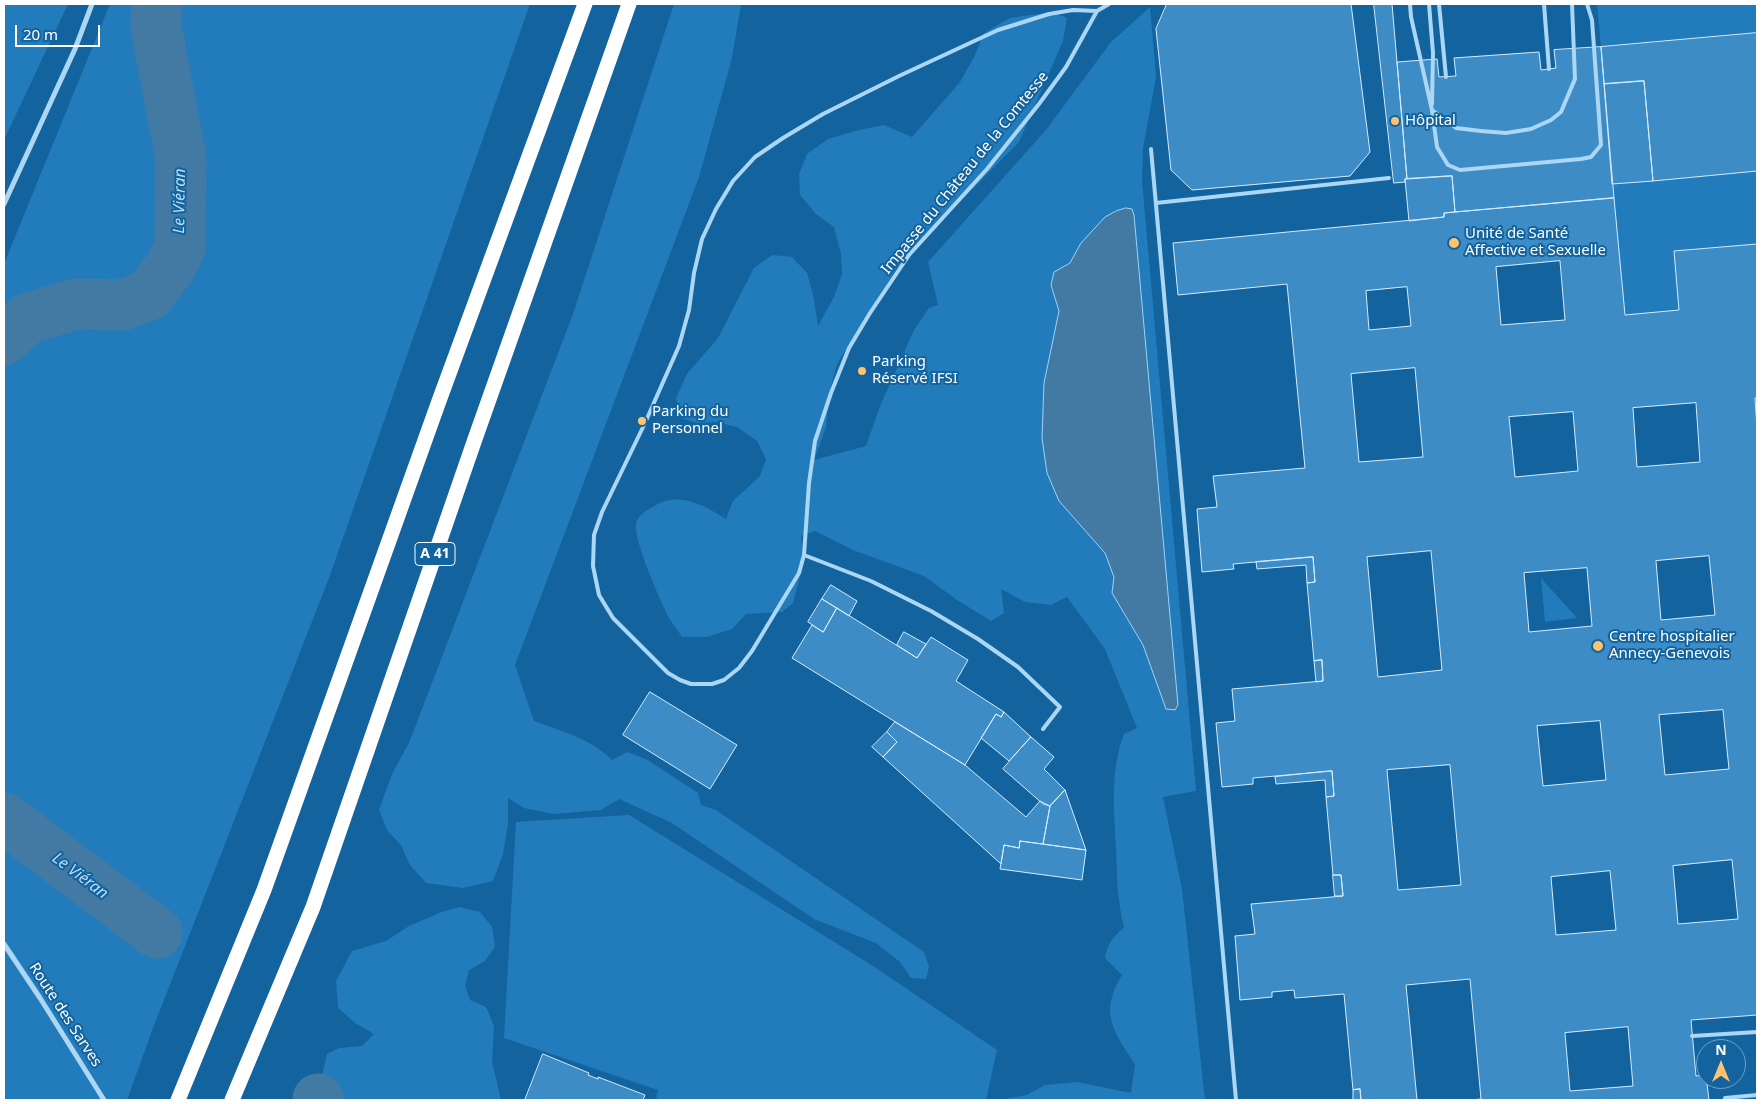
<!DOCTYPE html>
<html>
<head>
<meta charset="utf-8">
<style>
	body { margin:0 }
	#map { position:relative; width:1761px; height:1104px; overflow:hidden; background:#13639e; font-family:"Noto Sans",sans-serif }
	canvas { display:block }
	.frame { position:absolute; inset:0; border:5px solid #fff; pointer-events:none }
	.north { position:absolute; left:1696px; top:1039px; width:50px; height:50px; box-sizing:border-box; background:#13639e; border:1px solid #71a1c5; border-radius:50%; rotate:0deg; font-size:14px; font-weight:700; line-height:20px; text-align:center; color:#fff }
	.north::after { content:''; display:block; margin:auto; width:18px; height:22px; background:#ffc26e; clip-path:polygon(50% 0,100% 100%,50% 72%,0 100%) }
	.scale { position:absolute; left:15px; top:25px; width:85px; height:22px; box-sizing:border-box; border:2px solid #fff; border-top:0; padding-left:6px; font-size:15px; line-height:18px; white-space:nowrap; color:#fff; -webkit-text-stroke:4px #13639e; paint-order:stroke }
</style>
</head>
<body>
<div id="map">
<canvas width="1761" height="1104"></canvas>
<div class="frame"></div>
<div class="north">N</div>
<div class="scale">20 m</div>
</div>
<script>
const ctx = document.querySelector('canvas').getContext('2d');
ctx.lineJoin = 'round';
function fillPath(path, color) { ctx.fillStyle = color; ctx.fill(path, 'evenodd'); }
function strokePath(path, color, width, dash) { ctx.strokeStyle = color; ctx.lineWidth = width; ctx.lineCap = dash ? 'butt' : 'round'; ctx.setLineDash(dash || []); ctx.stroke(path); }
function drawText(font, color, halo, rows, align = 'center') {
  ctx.font = font + ' "Noto Sans",sans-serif'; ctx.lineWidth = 4; ctx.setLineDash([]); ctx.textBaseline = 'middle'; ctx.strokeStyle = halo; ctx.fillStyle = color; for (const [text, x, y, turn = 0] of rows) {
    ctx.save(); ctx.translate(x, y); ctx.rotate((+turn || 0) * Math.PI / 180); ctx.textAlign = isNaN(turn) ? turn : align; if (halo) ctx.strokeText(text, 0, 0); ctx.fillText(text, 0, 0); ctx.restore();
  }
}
fillPath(new Path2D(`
	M 4,4 L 68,4 L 4,140 Z
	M 110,4 L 530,4 L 329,578 L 153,1028 L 127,1100 L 4,1100 L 4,264 Z
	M 674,4 L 741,4 L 732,58 L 699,177 L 515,665 L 534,721 C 561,731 592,739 612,760 L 627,752 L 646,759 L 698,793 L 701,805 L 716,810 L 924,952 L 929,967 L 926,979 L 911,978 L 900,962 L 876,943 L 814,919 L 672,823 L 619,799 L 601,810 L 554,814 L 524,808 L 508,798 L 508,824 L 503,854 L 493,881 L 463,888 L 426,883 L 410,865 L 401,845 L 387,830 L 379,810 L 392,774 L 409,743 L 573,314 Z
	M 1597,4 L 1757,4 L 1757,33 L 1601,47 Z
	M 1150,7 L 1156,77 L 1143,148 L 1142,181 L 1196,791 L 1163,797 L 1182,889 L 1205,1100 L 1005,1100 L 1009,1098 L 1027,1095 L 1045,1085 L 1077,1082 L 1131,1093 L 1135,1064 C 1122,1044 1104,1022 1112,997 C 1114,989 1118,982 1122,975 L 1105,958 C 1107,943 1114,937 1124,927 C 1117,901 1117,875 1116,847 C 1114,809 1110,771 1124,734 L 1137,728 L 1105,649 L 1067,597 L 1051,605 L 1025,602 L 1001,589 L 1004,613 L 991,621 L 957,600 L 924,576 L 853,550 L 815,531 L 801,536 L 804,561 L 793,603 L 782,612 L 746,614 L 732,629 L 707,637 L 682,637 C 678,631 673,624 669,618 C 660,600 634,542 636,524 C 638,513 650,509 658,504 C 681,492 707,507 726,519 L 733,501 L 760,476 L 766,459 L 757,441 L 737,427 L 716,422 L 697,423 L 681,418 L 676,398 L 687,374 L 718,338 L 754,268 L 772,255 L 792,257 L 807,273 L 813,294 L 818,326 L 834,297 L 842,274 L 841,254 L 834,227 L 816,214 L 800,195 L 799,174 L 807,154 L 828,139 L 859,130 L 884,125 L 912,137 L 960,82 L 974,57 L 984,33 L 1010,18 L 1052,12 L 1067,18 L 1063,41 L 1019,142 L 933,229 L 897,268 L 837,364 L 829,394 L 826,427 L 814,460 L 866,446 L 880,406 L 914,330 L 929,308 L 938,305 L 928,262 L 1046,130 L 1111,42 Z
	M 1757,171 L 1757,244 L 1675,251 L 1679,310 L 1625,315 L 1612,184 Z
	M 1541,578 L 1577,618 L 1545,622 Z
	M 629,815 L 873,966 L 997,1050 L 986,1100 L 656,1100 L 658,1090 L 504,1038 L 516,822 Z
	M 459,907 L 480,912 L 492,927 L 495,947 L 485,961 L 469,970 L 465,986 L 470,1000 L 486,1007 L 494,1026 L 492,1062 L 501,1100 L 311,1100 L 319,1088 L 327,1054 L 339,1048 L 362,1046 L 374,1034 L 355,1023 L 338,1008 L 336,981 L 352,951 L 386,941 L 409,926 L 439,913 Z`), '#227cbb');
const water = new Path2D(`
	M 1126,208 L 1132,209 L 1134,215 L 1178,705 L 1175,710 L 1166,709 L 1143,645 L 1112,593 L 1114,577 L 1105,553 L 1059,501 L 1047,473 L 1042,438 L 1044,383 L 1059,311 L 1051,285 L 1054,272 L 1070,263 L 1081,243 L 1105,217 L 1116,211 Z`);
fillPath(water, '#437aa4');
strokePath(water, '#9dd3f7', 1);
strokePath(new Path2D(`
	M 4,340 L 28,318 L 76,304 L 123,305 L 149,295 L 171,266 L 180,247 L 181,158 L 156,27 L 157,4
	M 4,818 L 157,933
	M 318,1099 L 319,1100`), '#437aa4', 51);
const building = new Path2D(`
	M 1167,4 L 1351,4 L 1370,152 L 1350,176 L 1192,190 L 1171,170 L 1156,29 Z
	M 1374,4 L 1392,4 L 1407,179 L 1405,179 L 1405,182 L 1394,183 Z
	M 1757,33 L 1757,171 L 1653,181 L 1644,81 L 1604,84 L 1601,47 Z
	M 1601,47 L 1614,198 L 1455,212 L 1452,176 L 1407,179 L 1397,62 L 1437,59 L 1439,77 L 1456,76 L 1454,58 L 1539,52 L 1541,70 L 1549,69 L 1556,68 L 1554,50 Z
	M 1644,81 L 1653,181 L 1612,184 L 1604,84 Z
	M 1452,176 L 1455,212 L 1444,213 L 1444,217 L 1409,221 L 1405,179 Z
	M 1614,198 L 1625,315 L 1679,310 L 1674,251 L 1757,244 L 1757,398 L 1755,398 L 1757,428 L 1757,1015 L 1691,1020 L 1696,1076 L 1706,1075 L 1709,1100 L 1471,1100 L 1481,1099 L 1470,979 L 1406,985 L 1417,1100 L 1361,1100 L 1360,1089 L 1353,1090 L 1344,994 L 1295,998 L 1294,990 L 1272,992 L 1272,997 L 1240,1000 L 1235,936 L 1255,934 L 1251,904 L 1343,896 L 1341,875 L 1333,875 L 1326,797 L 1334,796 L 1332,771 L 1253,778 L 1253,784 L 1222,787 L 1216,723 L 1235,721 L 1232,689 L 1323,681 L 1322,660 L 1314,661 L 1307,583 L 1315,582 L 1313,557 L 1233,564 L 1234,569 L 1202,572 L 1197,509 L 1217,507 L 1213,476 L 1305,468 L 1287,284 L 1178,295 L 1173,243 L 1444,217 L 1444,213 L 1455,212 ZM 1560,261 L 1565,320 L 1501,325 L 1496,267 ZM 1407,287 L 1411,326 L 1369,330 L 1366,291 ZM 1415,368 L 1423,457 L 1359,462 L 1351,374 ZM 1696,403 L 1700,462 L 1637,467 L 1633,408 ZM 1573,412 L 1578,471 L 1515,477 L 1509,417 ZM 1431,551 L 1442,670 L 1378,677 L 1367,557 ZM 1709,556 L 1715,615 L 1661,620 L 1656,561 ZM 1587,568 L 1592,626 L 1529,632 L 1524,573 ZM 1723,710 L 1729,769 L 1665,775 L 1659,715 ZM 1600,721 L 1606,780 L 1543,786 L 1537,726 ZM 1450,765 L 1461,885 L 1398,890 L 1387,770 ZM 1732,860 L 1738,919 L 1678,924 L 1673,866 ZM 1610,871 L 1616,930 L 1556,935 L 1551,877 ZM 1628,1027 L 1633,1086 L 1570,1091 L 1565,1033 Z
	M 1313,557 L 1315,582 L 1307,583 L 1306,565 L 1257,569 L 1256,562 Z
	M 831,585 L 857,601 L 849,616 L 822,599 Z
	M 822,599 L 837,608 L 823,632 L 808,622 Z
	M 837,608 L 917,658 L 931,637 L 968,660 L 956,681 L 1004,712 L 1001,717 L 996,714 L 965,765 L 792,658 L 812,625 L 823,632 Z
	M 904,632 L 926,644 L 917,658 L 897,645 Z
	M 1322,660 L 1323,681 L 1316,682 L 1314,661 Z
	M 650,692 L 737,745 L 710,789 L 623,735 Z
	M 1004,712 L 1031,737 L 1009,761 L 981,738 L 996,714 L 1001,717 Z
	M 895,722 L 965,765 L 1026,817 L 1040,801 L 1050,806 L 1043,844 L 1020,841 L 1019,848 L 1004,845 L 1001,864 L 883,757 L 897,742 L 887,732 Z
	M 887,732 L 897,742 L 883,757 L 872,747 Z
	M 1031,737 L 1054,757 L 1044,769 L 1065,790 L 1050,806 L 1043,804 L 1003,769 Z
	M 1332,771 L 1334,796 L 1326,797 L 1325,780 L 1276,784 L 1275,777 Z
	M 1065,790 L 1086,850 L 1043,844 L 1050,806 Z
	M 1020,841 L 1086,850 L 1082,880 L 1000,869 L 1004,845 L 1019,848 Z
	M 1333,875 L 1341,875 L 1343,896 L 1335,896 Z
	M 543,1054 L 589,1073 L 588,1075 L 598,1079 L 598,1077 L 645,1095 L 643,1100 L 525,1100 Z
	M 1360,1089 L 1361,1100 L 1353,1100 L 1353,1090 Z`);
fillPath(building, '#3d8cc5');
strokePath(building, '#d3ecfd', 1);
strokePath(new Path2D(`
	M 1410,4 L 1411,17 L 1432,110 L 1437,147 L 1448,165 L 1460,170 L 1581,159 L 1591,157 L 1601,145 L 1592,20 L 1587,4
	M 1429,4 L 1433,53 L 1432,104
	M 1439,4 L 1446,77
	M 1544,4 L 1549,69
	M 1097,11 L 1073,10 L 1049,14 L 998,30 L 899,76 L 823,114 L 783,138 L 755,157 L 733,181 L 716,209 L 702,239 L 694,273 L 689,310 L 679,346 L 645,423 L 602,512 L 594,535 L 593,566 L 599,595 L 613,618 L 668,673 L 680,680 L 691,684 L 712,684 L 724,680 L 739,668 L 752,651 L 799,573 L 804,555 L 809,483 L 815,441 L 831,393 L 849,348 L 870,313 L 909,255 L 987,169 L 1039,104 L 1066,67 L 1097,11 L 1109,4
	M 1432,110 L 1456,128 L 1481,131 L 1506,133 L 1531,129 L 1551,120 L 1561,112 L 1575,79 L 1572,4
	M 1151,149 L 1236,1100
	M 1156,203 L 1389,178
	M 804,555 L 871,581 L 931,611 L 978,639 L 1018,667 L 1060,707 L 1043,729
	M 1692,1036 L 1757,1032
	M 1725,1100 L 1725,1098 L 1757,1095`), '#abd6f4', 4);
strokePath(new Path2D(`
	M 4,204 L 75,49 L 92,4
	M 4,944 L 40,998 L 104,1100`), '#abd6f4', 5);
strokePath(new Path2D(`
	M 178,1100 L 264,890 L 439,401 L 585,4
	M 232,1100 L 313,907 L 475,439 L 629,4`), '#fff', 15);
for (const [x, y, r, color] of [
	[1395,121,5,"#ffc26e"],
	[1454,243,6,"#ffc26e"],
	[862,371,5,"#ffc26e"],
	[642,421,5,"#ffc26e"],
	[1598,646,6,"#ffc26e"]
]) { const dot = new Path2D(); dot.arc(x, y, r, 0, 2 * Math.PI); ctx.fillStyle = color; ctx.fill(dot); strokePath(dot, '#13639e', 2); }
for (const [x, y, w] of [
	[435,554,40]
]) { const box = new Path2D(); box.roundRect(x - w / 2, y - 11.5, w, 23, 4); ctx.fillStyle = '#13639e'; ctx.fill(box); strokePath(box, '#fff', 1); }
drawText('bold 14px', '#fff', null, [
	["A 41",435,554]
]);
drawText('15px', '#fff', '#13639e', [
	["Hôpital",1405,121],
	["Unité de Santé",1465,234],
	["Affective et Sexuelle",1465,251],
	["Parking",872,362],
	["Réservé IFSI",872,379],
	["Parking du",652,412],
	["Personnel",652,429],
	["Centre hospitalier",1609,637],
	["Annecy-Genevois",1609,654]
], 'left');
drawText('15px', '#fff', '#13639e', [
	["Impasse du Château de la Comtesse",965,173,-51],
	["Route des Sarves",65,1015,57]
]);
drawText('italic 16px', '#b8dffa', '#13639e', [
	["Le Viéran",180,201,-89],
	["Le Viéran",80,876,37]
]);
</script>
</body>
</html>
